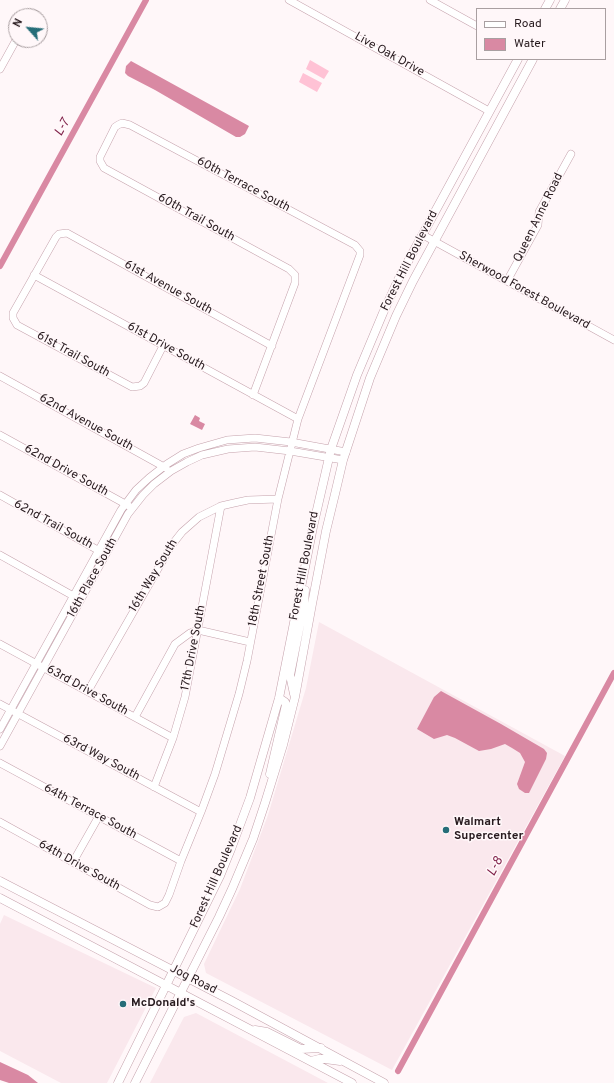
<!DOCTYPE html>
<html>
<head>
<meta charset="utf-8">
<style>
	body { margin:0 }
	#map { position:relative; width:614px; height:1083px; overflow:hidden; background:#fff7f9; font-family:Overpass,sans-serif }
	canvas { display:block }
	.legend { position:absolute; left:476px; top:8px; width:130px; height:52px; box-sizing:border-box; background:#fff7f9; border:1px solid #a99fa1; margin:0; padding:5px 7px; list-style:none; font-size:12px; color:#271a1e }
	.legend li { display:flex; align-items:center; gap:8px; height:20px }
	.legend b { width:20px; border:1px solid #a99fa1 }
	.north { position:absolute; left:8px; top:8px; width:40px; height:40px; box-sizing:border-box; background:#fff7f9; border:1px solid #a99fa1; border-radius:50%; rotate:297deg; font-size:11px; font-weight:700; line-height:16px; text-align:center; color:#271a1e }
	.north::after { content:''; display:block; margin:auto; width:14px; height:18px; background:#256d78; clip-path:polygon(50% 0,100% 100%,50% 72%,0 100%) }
</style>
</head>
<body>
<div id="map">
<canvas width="614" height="1083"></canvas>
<ul class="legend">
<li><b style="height:5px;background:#fff"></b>Road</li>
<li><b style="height:11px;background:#d989a3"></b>Water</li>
</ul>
<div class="north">N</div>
</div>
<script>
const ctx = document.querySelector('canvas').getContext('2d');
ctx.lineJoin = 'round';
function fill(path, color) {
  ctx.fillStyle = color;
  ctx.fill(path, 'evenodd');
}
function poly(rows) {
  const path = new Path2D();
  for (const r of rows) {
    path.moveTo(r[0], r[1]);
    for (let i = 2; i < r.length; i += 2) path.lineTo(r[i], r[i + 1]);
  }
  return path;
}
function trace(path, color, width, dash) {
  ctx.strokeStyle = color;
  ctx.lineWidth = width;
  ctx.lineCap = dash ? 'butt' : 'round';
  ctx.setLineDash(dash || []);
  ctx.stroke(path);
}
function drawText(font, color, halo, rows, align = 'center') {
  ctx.font = font + ' Overpass,sans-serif';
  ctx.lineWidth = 3;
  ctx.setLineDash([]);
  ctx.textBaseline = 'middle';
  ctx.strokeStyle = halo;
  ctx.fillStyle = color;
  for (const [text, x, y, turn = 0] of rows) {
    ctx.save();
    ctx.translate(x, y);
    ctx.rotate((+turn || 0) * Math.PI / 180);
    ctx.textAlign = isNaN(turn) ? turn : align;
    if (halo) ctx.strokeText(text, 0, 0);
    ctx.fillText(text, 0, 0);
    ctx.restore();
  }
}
const built = poly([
	[319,622,565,756,392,1070,206,973,204,964,240,889,268,815,306,688],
	[4,915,156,988,107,1083,61,1083,0,1051,0,924],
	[196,1013,328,1083,150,1083,184,1017]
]);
const green = poly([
	[310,60,329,71,324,79,306,69],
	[303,73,322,83,317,92,299,82]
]);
const water = poly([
	[131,61,249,126,245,134,240,137,236,137,155,90,128,76,125,73,126,66],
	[195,415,200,418,199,421,205,424,202,430,190,424],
	[441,691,501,724,544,749,547,753,546,759,529,793,525,793,519,789,517,784,525,762,520,753,512,748,505,744,491,749,479,751,455,738,447,735,434,739,417,729,434,697],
	[0,1062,28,1075,38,1083,9,1083,0,1080]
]);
const canal = poly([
	[0,266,146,0],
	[398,1071,614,673]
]);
const minor = poly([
	[289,0,489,111],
	[430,0,477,26],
	[0,69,16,40],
	[423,235,614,340],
	[34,275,298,419],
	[507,281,538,225,539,212,571,154],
	[163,346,144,383,140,386,132,387,17,325,13,318,13,313,56,237,59,234,67,233,272,346],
	[0,376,166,468],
	[0,435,129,506],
	[0,495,103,553],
	[0,555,77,598],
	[0,644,173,738],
	[88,691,171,546,182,532,199,517,221,506,234,503,248,500,278,499],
	[0,704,201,812],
	[135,717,175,644,190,633,198,630,250,642],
	[0,729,121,510,136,490,149,478,167,464,183,454,199,448,227,440,255,438,291,442,346,452],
	[0,746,128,514,143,495,154,484,171,471,187,462,202,455,228,449,255,447,290,451,343,460],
	[0,763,181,861],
	[154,787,173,738,185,697,221,506],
	[0,822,150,905,158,907,165,903,169,895,181,861,201,812,215,774,239,694,247,661,278,499,298,419,360,255,360,251,355,245,130,125,122,123,118,125,115,127,100,157,100,161,104,168,289,269,295,275,295,283,253,395],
	[73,862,99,816]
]);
const major = poly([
	[545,9,550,0],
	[560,9,565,0],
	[294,694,290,675,304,605,305,590],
	[270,774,286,705,285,702,279,698],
	[0,881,232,1001,384,1083],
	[0,898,352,1083],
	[255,1030,267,1032,301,1049,321,1048],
	[311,1061,319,1059,325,1059,340,1061],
	[118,1083,220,876,231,849,250,798,279,698,313,527,331,449,357,375,383,313,399,278,518,59],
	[135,1083,219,917,232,889,253,839,265,803,283,745,295,697,312,604,326,531,335,494,343,460,370,378,396,316,413,281,533,59]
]);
const markers = [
	[446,830,4,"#256d78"],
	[123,1004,4,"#256d78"]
];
const streetNames = [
	["Live Oak Drive",389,55,29],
	["60th Terrace South",243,185,28],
	["60th Trail South",196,218,29],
	["Queen Anne Road",539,218,-64],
	["Forest Hill Boulevard",410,261,-63],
	["61st Avenue South",168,288,29],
	["Sherwood Forest Boulevard",524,291,29],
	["61st Drive South",166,347,29],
	["61st Trail South",73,355,29],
	["62nd Avenue South",86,423,29],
	["62nd Drive South",66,471,29],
	["62nd Trail South",53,525,29],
	["Forest Hill Boulevard",305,566,-79],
	["16th Way South",154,576,-59],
	["16th Place South",93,578,-61],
	["18th Street South",262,581,-79],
	["17th Drive South",194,648,-79],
	["63rd Drive South",87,691,29],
	["63rd Way South",101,758,28],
	["64th Terrace South",90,812,28],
	["64th Drive South",79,866,29],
	["Forest Hill Boulevard",217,877,-66],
	["Jog Road",193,980,27]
];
const poiNames = [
	["Walmart",454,823],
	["Supercenter",454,837],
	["McDonald's",131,1004]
];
const waterNames = [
	["L-7",63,128,-61],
	["L-8",496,867,-62]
];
fill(built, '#fae8ed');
fill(green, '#ffc2d5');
fill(water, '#d989a3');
trace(canal, '#d989a3', 6);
trace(minor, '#c5a2ac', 8);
trace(major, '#c5a2ac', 9);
trace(minor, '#fff', 7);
trace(major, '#fff', 8);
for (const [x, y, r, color] of markers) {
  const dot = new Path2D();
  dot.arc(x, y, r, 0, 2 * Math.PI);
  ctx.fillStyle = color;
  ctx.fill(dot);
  trace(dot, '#fff7f9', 1.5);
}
drawText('12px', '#271a1e', '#fff7f9', streetNames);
drawText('bold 12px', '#271a1e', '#fff7f9', poiNames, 'left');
drawText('italic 13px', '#80224a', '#fff7f9', waterNames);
</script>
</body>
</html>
